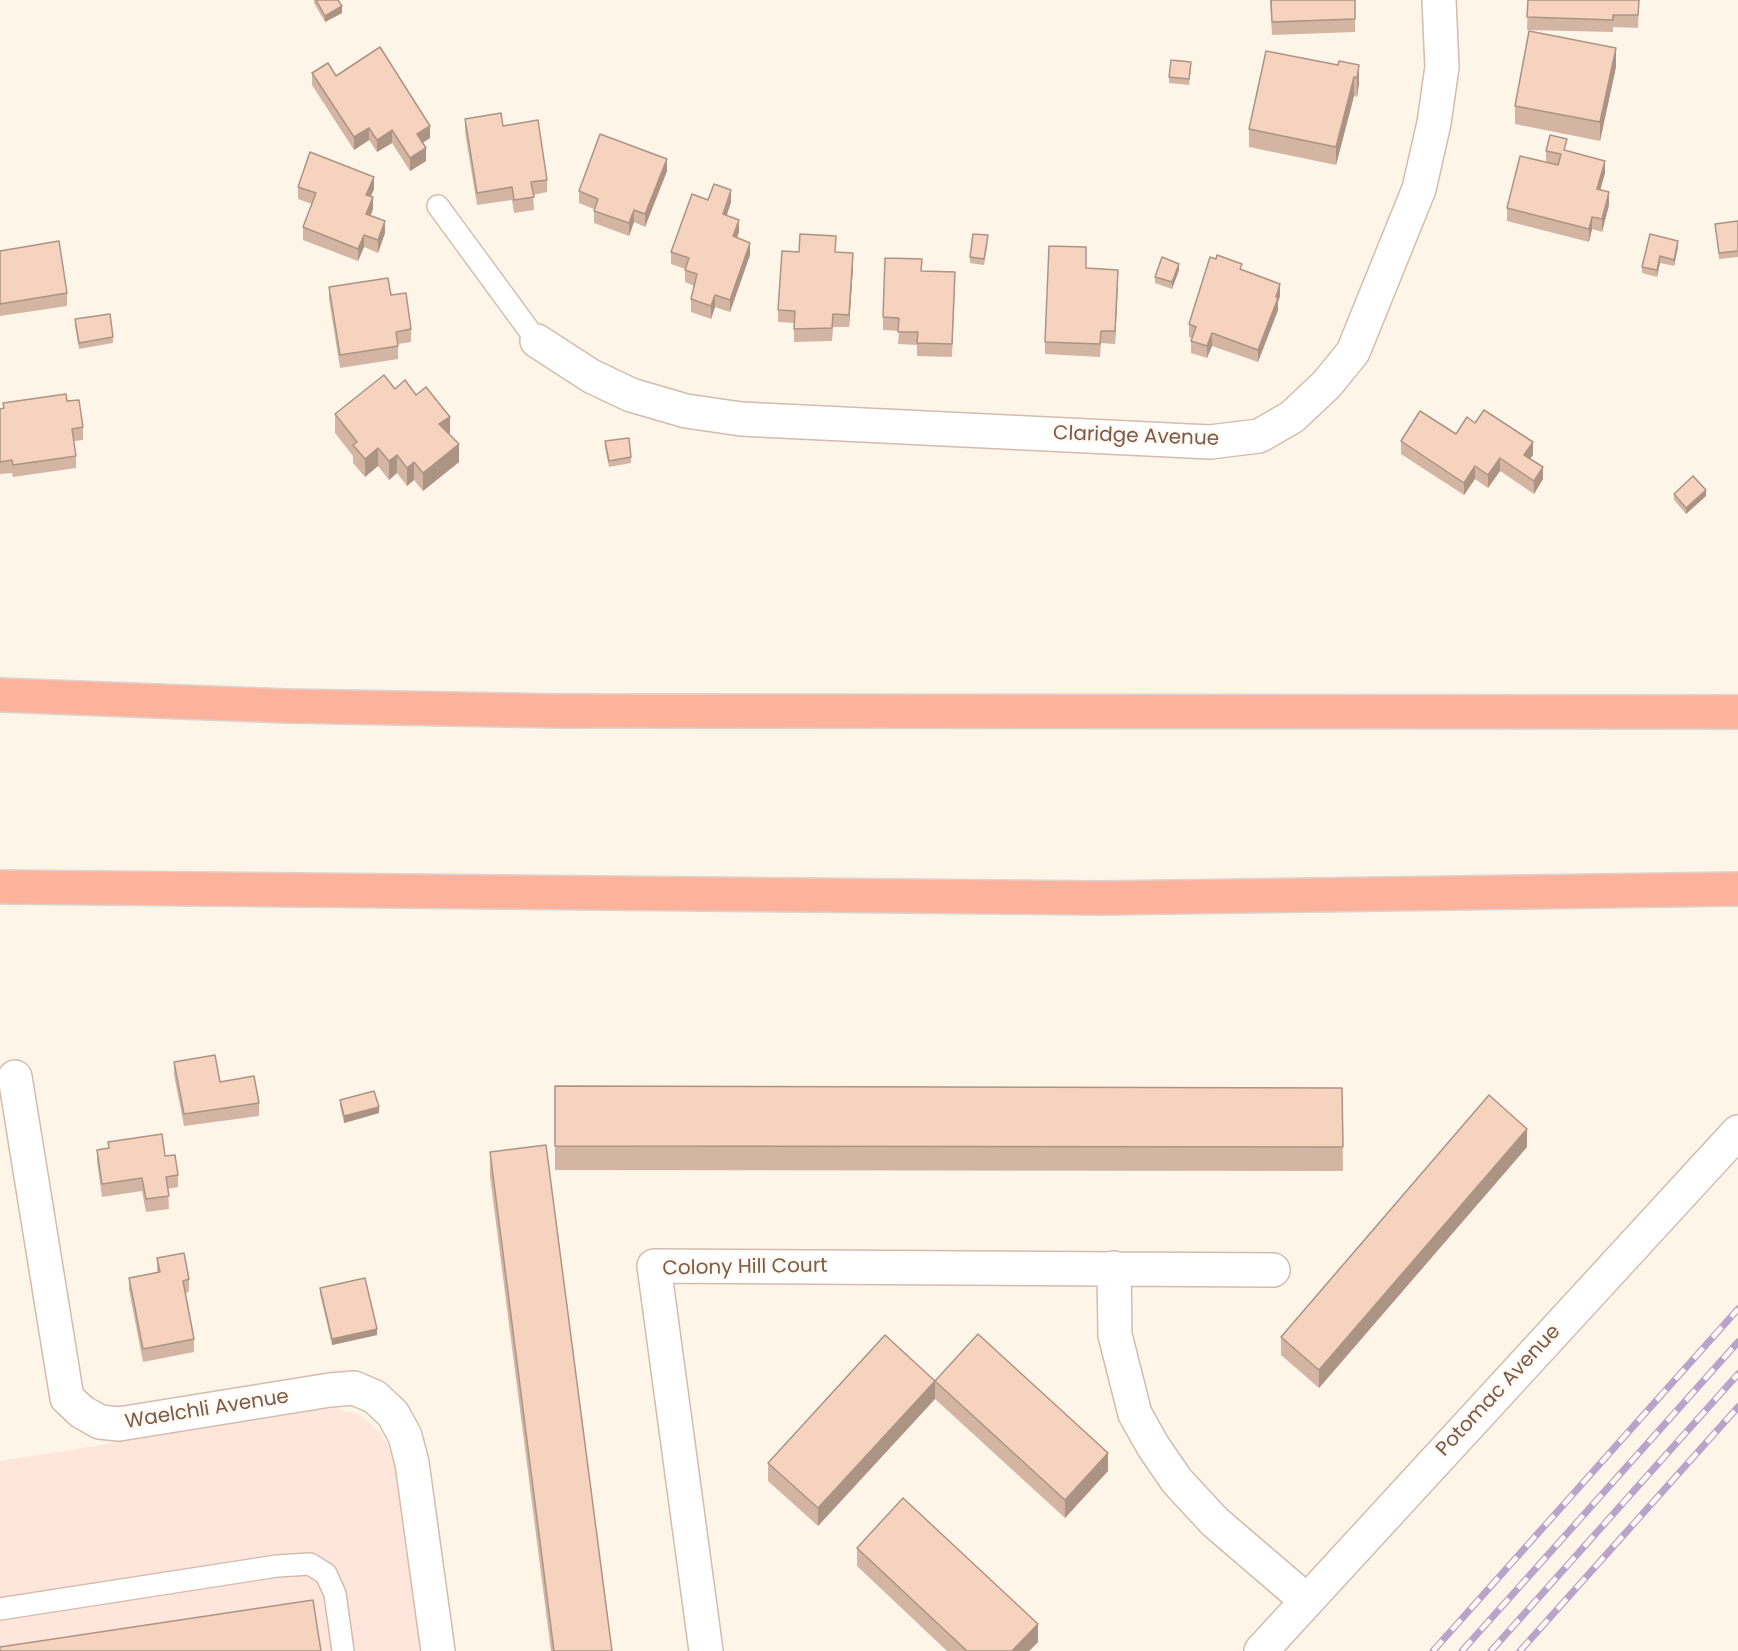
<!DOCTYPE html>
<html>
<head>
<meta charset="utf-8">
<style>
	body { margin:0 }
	canvas { display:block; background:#fef5e9 }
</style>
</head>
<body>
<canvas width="1738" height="1651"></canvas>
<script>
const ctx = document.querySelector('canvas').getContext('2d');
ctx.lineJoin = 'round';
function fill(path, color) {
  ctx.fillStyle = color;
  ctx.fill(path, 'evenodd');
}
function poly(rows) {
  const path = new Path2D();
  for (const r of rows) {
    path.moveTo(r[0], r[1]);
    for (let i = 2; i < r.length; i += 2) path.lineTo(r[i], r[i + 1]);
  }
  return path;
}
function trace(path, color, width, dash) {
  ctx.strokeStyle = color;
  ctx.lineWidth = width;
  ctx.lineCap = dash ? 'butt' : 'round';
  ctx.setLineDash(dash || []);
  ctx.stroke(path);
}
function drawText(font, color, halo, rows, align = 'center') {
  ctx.font = font + ' Poppins,sans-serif';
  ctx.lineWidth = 4.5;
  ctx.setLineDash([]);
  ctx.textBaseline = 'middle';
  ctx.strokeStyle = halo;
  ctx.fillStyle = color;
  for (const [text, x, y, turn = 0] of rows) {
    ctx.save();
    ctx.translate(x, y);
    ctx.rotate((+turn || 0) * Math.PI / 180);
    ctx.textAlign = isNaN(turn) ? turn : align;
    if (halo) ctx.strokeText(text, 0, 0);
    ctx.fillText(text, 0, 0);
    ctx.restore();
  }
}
const commercial = poly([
	[333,1408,359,1414,381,1433,393,1456,421,1651,0,1651,0,1461]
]);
const lane = poly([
	[438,206,537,341],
	[0,1609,277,1566,310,1564,326,1574,335,1594,343,1651]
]);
const street = poly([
	[537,341,591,376,631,395,686,411,741,419,1210,442,1259,436,1292,417,1327,384,1353,352,1419,189,1434,123,1442,67,1439,0],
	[15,1077,67,1398,82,1412,100,1422,119,1424,330,1390,354,1388,375,1397,393,1414,405,1436,412,1463,438,1651],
	[1114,1268,1115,1335,1135,1414,1153,1446,1177,1481,1215,1522,1306,1600],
	[706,1651,654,1266,1273,1270],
	[1261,1651,1738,1132]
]);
const highway = poly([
	[0,695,287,706,560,711,1738,712],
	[0,887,1102,898,1738,889]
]);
const rail = poly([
	[1433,1651,1738,1309],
	[1462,1651,1738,1342],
	[1491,1651,1738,1374],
	[1520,1651,1738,1407]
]);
const wall = poly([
	[314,0,338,0,342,13,325,22,314,3],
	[1270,0,1355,0,1355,32,1272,35],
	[1528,0,1639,0,1638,28,1613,27,1613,32,1527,30],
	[1338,65,1359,65,1359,83,1357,97,1354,96,1336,165,1249,147,1249,129],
	[1616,67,1600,141,1515,124,1515,106],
	[1191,69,1189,85,1169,83,1169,77],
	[312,73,430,138,423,143,426,161,410,171,392,143,377,152,369,140,354,150,312,85],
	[465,119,503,126,547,180,547,192,533,195,534,210,514,213,512,200,477,205,465,132],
	[1546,151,1567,151,1605,173,1600,190,1609,205,1602,232,1592,229,1589,242,1507,221,1507,208,1546,162],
	[667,171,645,227,634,222,629,236,594,223,594,209,579,203,579,191],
	[298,187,374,189,371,196,373,209,371,215,385,233,378,253,364,247,358,261,303,240,303,227,312,204,298,199],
	[708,200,731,202,727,215,739,232,737,237,750,255,730,312,715,307,711,319,691,312,691,299,694,286,685,282,685,269,671,264,671,252],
	[1738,221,1738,257,1719,259,1715,224],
	[1650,234,1678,247,1674,266,1660,263,1657,277,1642,273,1642,267],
	[988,242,984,265,970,263,970,257],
	[0,251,67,293,67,306,0,316],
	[799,252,836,252,853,266,849,327,833,327,832,341,794,342,794,323,778,322,778,310],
	[1086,268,1118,282,1115,344,1101,343,1100,357,1045,354,1045,342],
	[1179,270,1172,289,1155,283,1155,277],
	[1242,270,1280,296,1278,302,1278,310,1258,362,1212,346,1207,358,1191,353,1191,341,1192,338,1189,337,1189,324],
	[922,271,955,284,952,357,917,356,917,345,898,344,899,331,883,330,883,317],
	[329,287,391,295,411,329,411,342,398,344,398,359,340,368,329,299],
	[75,319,113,337,113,343,79,349,75,326],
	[395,389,416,395,450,435,459,462,423,491,414,480,407,486,397,473,389,480,378,466,365,477,353,463,353,456,335,433,335,414],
	[67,401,83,427,83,440,74,441,76,456,76,468,13,477,12,473,0,474,0,409,3,409,3,403],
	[1475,423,1533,455,1530,458,1543,479,1534,494,1500,471,1488,488,1475,479,1464,495,1401,454,1401,441,1456,434],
	[605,441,631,457,631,463,609,467,605,448],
	[1674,494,1706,496,1686,514,1674,500],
	[174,1062,220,1082,259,1103,259,1116,184,1126,174,1075],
	[555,1086,1342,1088,1343,1171,555,1170],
	[340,1100,379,1113,344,1123,340,1106],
	[108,1142,165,1156,178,1175,178,1187,168,1189,169,1209,146,1212,142,1191,102,1197,97,1162,97,1150,108,1148],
	[1527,1147,1319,1388,1281,1355,1281,1337],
	[490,1152,612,1651,551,1651,490,1176],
	[157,1258,189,1279,189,1292,185,1293,194,1339,194,1352,143,1362,129,1290,129,1278,157,1272],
	[320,1288,377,1335,332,1345,320,1294],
	[935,1381,1108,1471,1065,1518,935,1399,818,1526,768,1481,768,1463],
	[857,1548,1038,1642,1029,1651,947,1651,857,1566]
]);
const shadedWall = poly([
	[342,6,342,13,325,22,325,16],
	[1616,48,1616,67,1600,141,1600,122],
	[1359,65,1359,83,1357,97,1357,78],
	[1354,77,1354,96,1336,165,1336,147],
	[430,126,430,138,417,146,417,134],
	[369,128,369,140,354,150,354,137],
	[392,130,392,143,377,152,377,140],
	[426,148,426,161,410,171,410,158],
	[667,159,667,171,645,227,645,214],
	[1605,161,1605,173,1597,202,1597,189],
	[374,177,374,189,366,207,366,195],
	[731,190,731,202,723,226,723,214],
	[1609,192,1609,205,1602,232,1602,219],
	[373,197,373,209,366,226,366,214],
	[634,210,634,222,629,236,629,223],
	[1592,217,1592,229,1589,242,1589,229],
	[739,220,739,232,733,248,733,236],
	[385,221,385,233,378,253,378,240],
	[364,235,364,247,358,261,358,249],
	[1678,241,1678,247,1674,266,1674,260],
	[750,243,750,255,730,312,730,300],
	[853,253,853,266,849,327,849,315],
	[1660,256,1660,263,1657,277,1657,270],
	[1179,264,1179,270,1172,289,1172,282],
	[1118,270,1118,282,1115,344,1115,331],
	[1280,284,1280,296,1278,302,1278,310,1258,362,1258,350],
	[715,295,715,307,711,319,711,306],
	[1212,333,1212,346,1207,358,1207,346],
	[450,417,450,435,439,424],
	[1533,442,1533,455,1524,467,1524,455],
	[459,444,459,462,423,491,423,473],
	[378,448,378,466,365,477,365,459],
	[397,455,397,473,389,480,389,461],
	[1500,458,1500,471,1488,488,1488,475],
	[414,462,414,480,407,486,407,468],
	[1475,466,1475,479,1464,495,1464,483],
	[1543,467,1543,479,1534,494,1534,481],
	[1706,490,1706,496,1686,514,1686,508],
	[379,1107,379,1113,344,1123,344,1116],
	[1527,1129,1527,1147,1319,1388,1319,1370],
	[377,1329,377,1335,332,1345,332,1339],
	[935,1381,935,1399,818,1526,818,1508],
	[1108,1453,1108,1471,1065,1518,1065,1500],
	[1038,1624,1038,1642,1029,1651,1012,1651]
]);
const building = poly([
	[316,0,338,0,342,6,325,16,316,0],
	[1271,0,1355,0,1355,19,1272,22,1271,0],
	[1528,0,1639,0,1638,15,1613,15,1613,20,1527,17,1528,0],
	[1529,31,1616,48,1600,122,1515,106,1529,31],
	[380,47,430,126,417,134,426,148,410,158,392,130,377,140,369,128,354,137,312,73,328,63,336,76,380,47],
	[1266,51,1338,65,1339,61,1359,65,1357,78,1354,77,1336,147,1249,129,1266,51],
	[1171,60,1191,62,1189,79,1169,77,1171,60],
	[501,113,503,126,538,120,547,180,531,182,534,197,514,200,512,187,477,193,465,119,501,113],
	[600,134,667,159,645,214,634,210,629,223,594,211,598,199,579,191,600,134],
	[1550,135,1567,139,1564,150,1605,161,1597,189,1609,192,1602,219,1592,217,1589,229,1507,208,1520,156,1558,165,1561,154,1546,151,1550,135],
	[310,152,374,177,366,195,373,197,366,214,385,221,378,240,364,235,358,249,303,227,316,193,298,187,310,152],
	[714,184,731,190,723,214,739,220,733,236,750,243,730,300,715,295,711,306,691,299,697,274,685,270,689,258,671,252,692,194,708,200,714,184],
	[1738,221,1738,251,1719,253,1715,224,1738,221],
	[800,234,836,236,835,252,853,253,849,315,833,314,832,328,794,329,795,311,778,310,782,251,799,252,800,234],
	[973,234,988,235,984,259,970,257,973,234],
	[1650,234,1678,241,1674,260,1660,256,1657,270,1642,267,1650,234],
	[59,241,67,293,0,304,0,251,59,241],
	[1049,246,1086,247,1086,268,1118,270,1115,331,1101,331,1100,344,1045,342,1049,246],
	[1217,255,1242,264,1240,269,1280,284,1276,297,1278,298,1258,350,1212,333,1207,346,1191,341,1196,327,1189,324,1210,257,1216,259,1217,255],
	[1162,257,1179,264,1172,282,1155,277,1162,257],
	[885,258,922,259,921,271,955,272,952,344,917,343,918,332,898,332,899,318,883,317,885,258],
	[388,278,391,295,406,293,411,329,396,332,398,346,340,355,329,287,388,278],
	[110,314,113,337,79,343,75,319,110,314],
	[384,375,395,389,405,380,416,395,426,387,450,417,439,424,459,444,423,473,414,462,407,468,397,455,389,461,378,448,365,459,353,445,357,442,335,414,384,375],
	[66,394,67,401,79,400,83,427,72,429,76,456,13,465,12,460,0,462,0,409,4,408,3,403,66,394],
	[1484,410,1533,442,1524,455,1543,467,1534,481,1500,458,1488,475,1475,466,1464,483,1401,441,1420,411,1456,434,1467,417,1475,423,1484,410],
	[629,438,631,457,609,461,605,441,629,438],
	[1693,476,1706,490,1686,508,1674,494,1693,476],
	[215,1055,220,1082,254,1076,259,1103,184,1114,174,1062,215,1055],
	[555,1086,1342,1088,1343,1147,555,1146,555,1086],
	[374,1091,379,1107,344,1116,340,1100,374,1091],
	[1489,1095,1527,1129,1319,1370,1281,1337,1489,1095],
	[162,1134,165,1156,175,1155,178,1175,166,1177,169,1196,146,1199,142,1178,102,1184,97,1150,109,1148,108,1142,162,1134],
	[546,1145,612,1651,554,1651,490,1152,546,1145],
	[184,1253,189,1279,183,1281,194,1339,143,1349,129,1278,160,1272,157,1258,184,1253],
	[365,1278,377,1329,332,1339,320,1288,365,1278],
	[978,1334,1108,1453,1065,1500,935,1381,818,1508,768,1463,885,1335,935,1381,978,1334],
	[903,1498,1038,1624,1012,1651,967,1651,857,1548,903,1498],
	[313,1600,321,1651,0,1651,0,1647,313,1600]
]);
const streetNames = [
	["Claridge Avenue",1136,437,2],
	["Colony Hill Court",745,1268,-1],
	["Potomac Avenue",1499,1391,-47],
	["Waelchli Avenue",207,1410,-9]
];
fill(commercial, '#ffe6dc');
trace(lane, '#d3bcac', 24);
trace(street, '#d3bcac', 36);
trace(highway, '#ddd4d0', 36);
trace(lane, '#fff', 21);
trace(street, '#fff', 33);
trace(highway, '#fdb29b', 33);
trace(rail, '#b8a4cb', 7);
trace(rail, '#fff9f1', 4.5, [14]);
fill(wall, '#d4b5a3');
fill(shadedWall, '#ac9485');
fill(building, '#f6d3be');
trace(building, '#ac9485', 1.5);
drawText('20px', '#7c5a49', '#fff9f1', streetNames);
</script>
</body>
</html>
